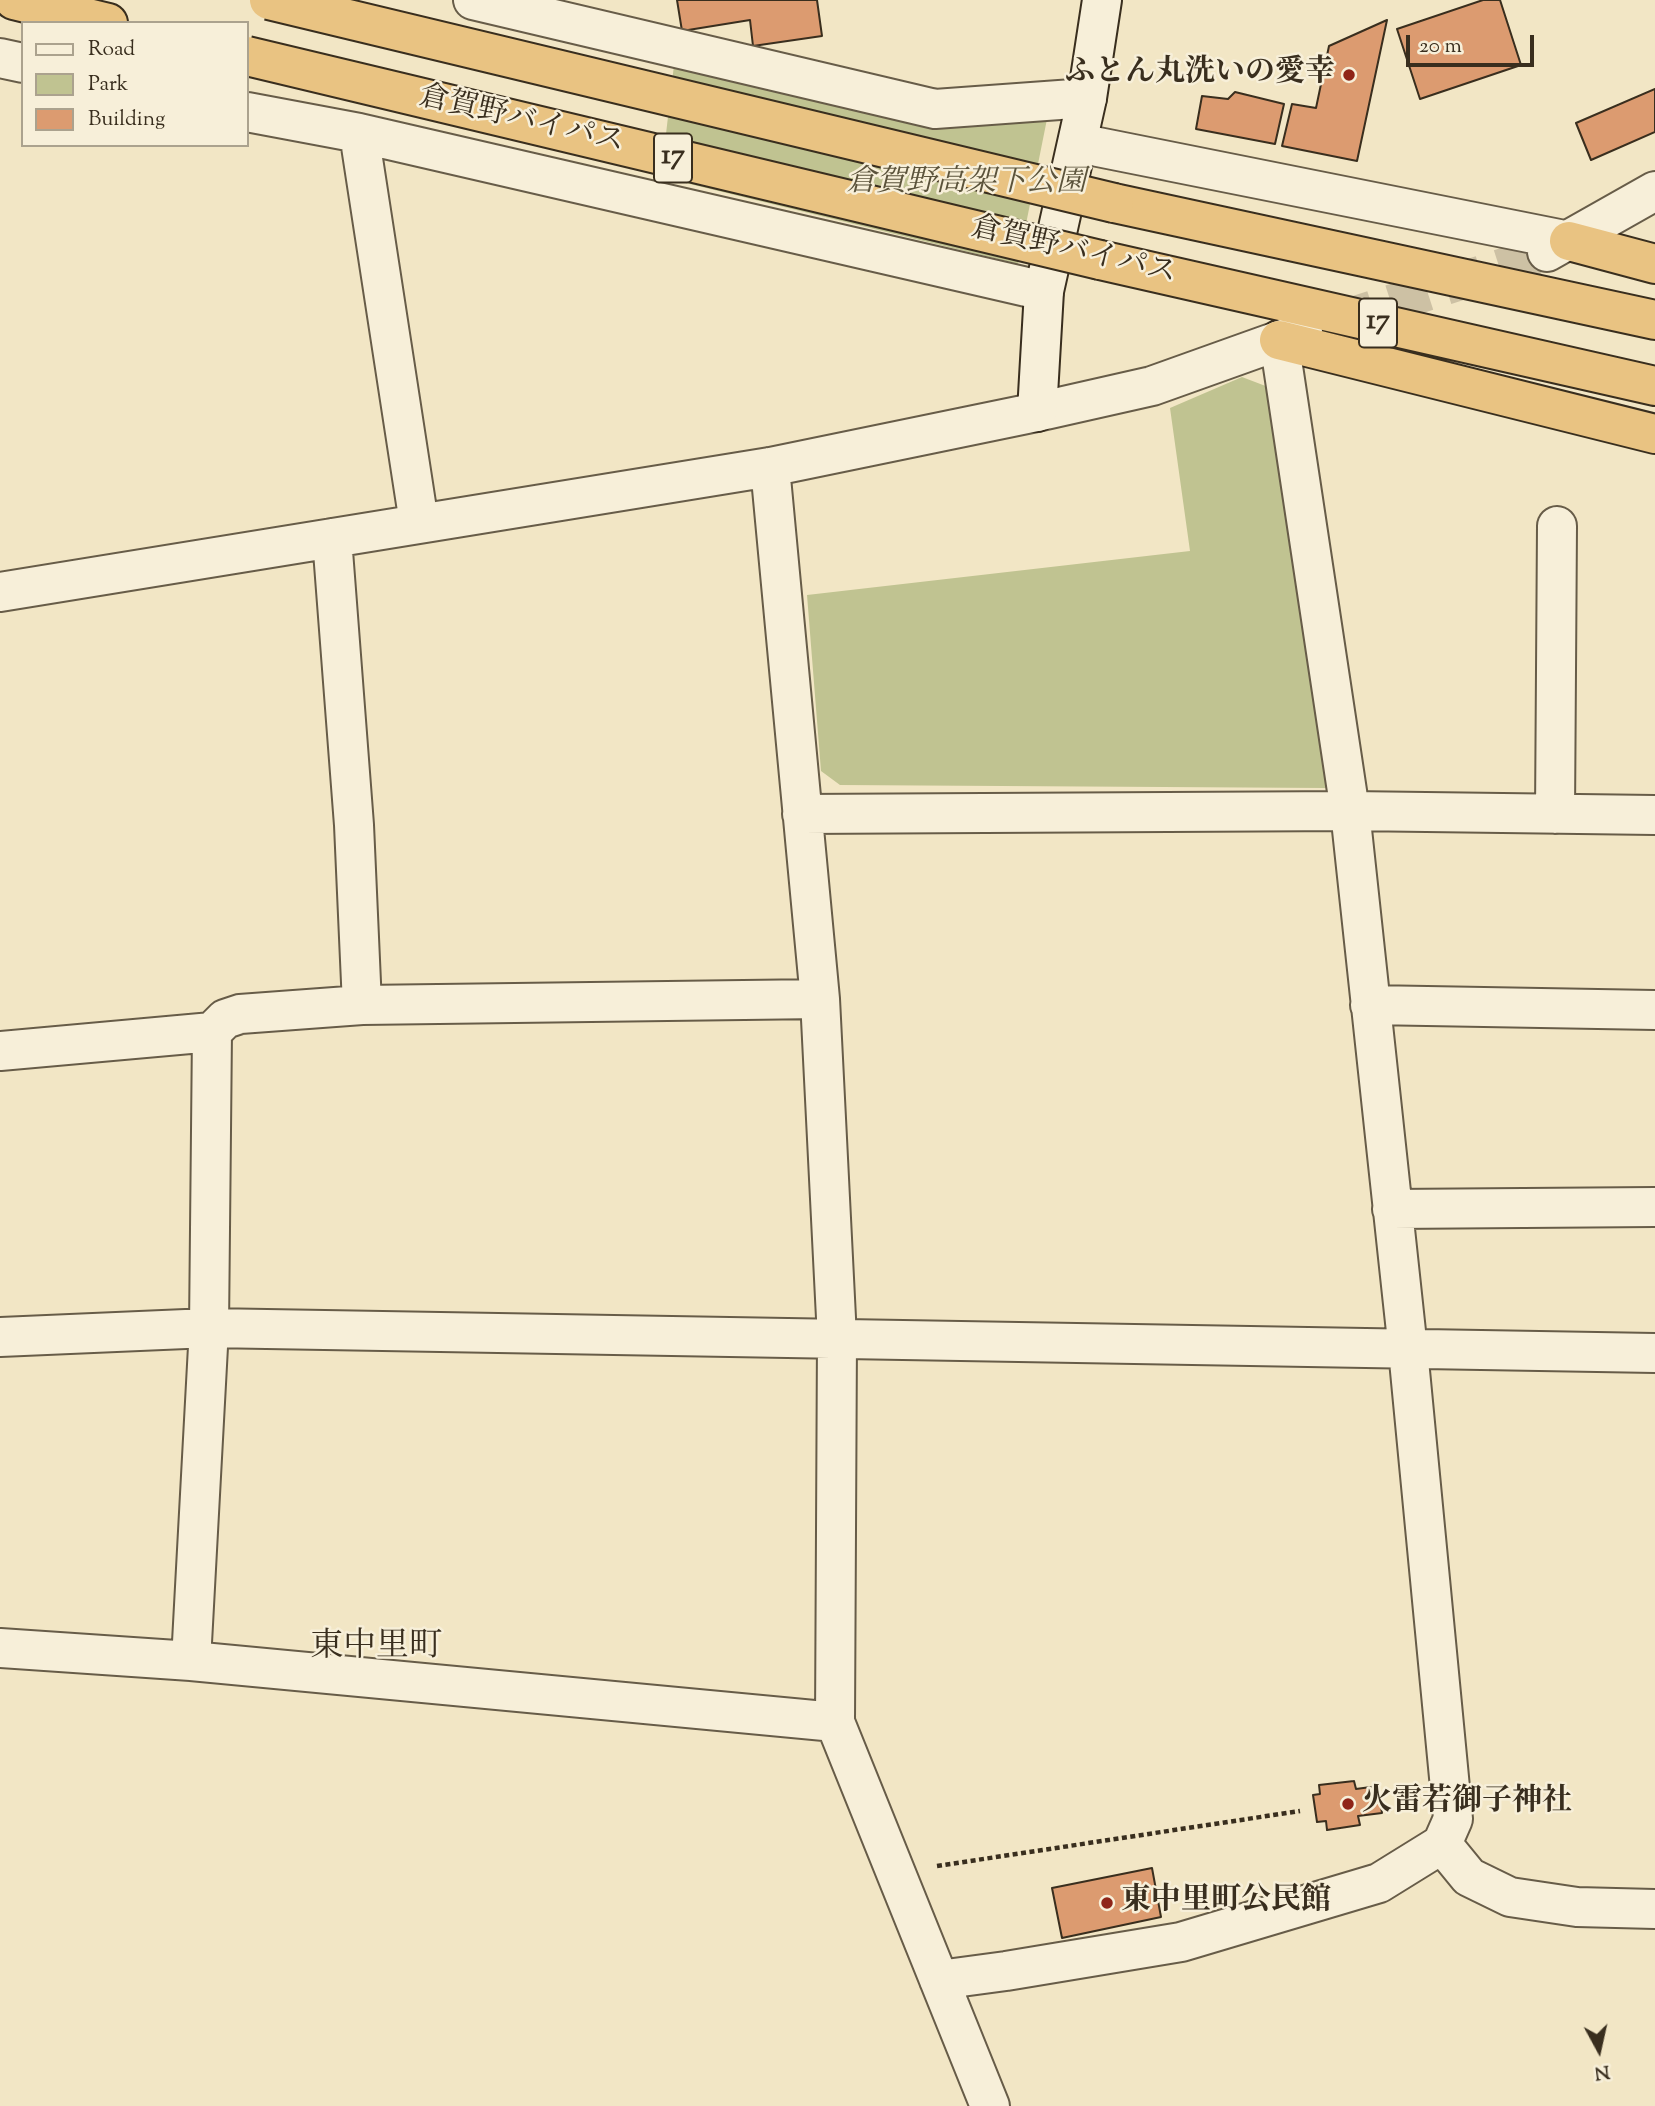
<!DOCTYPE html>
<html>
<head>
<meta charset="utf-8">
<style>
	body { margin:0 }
	#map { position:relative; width:1655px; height:2106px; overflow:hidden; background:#f2e6c5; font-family:"Sorts Mill Goudy",serif }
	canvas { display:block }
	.legend { position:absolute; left:21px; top:21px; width:228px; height:126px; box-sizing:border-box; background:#f7efd9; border:2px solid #aba28e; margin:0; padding:9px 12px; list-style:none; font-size:21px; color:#392e1e }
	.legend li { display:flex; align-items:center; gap:14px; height:35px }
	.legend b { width:35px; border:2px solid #aba28e }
	.north { position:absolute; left:1564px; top:2015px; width:70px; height:70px; -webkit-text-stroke:5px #f7efd9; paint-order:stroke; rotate:172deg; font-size:19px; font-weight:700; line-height:28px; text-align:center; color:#392e1e }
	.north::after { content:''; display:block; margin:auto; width:24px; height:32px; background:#392e1e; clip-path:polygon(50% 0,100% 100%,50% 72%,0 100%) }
	.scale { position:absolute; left:1406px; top:35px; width:128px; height:32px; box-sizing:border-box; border:4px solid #392e1e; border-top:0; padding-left:9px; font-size:21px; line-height:24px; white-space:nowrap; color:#392e1e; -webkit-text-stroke:5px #f7efd9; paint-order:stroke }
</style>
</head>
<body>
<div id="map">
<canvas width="1655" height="2106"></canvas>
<ul class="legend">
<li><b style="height:9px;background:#f7efd9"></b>Road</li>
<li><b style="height:19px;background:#c0c391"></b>Park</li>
<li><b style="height:19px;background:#dc9b70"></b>Building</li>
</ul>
<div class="north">N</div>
<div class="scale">20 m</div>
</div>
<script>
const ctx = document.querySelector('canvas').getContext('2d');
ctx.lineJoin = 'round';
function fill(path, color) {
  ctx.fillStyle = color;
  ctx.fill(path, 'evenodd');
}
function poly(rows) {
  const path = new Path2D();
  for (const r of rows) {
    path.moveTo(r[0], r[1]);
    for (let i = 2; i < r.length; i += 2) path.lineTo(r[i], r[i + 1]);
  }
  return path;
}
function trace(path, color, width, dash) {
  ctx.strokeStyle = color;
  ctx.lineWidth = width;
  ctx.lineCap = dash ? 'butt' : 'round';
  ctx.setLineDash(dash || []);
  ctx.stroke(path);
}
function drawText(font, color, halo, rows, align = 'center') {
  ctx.font = font + ' "Sorts Mill Goudy","Noto Serif JP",serif';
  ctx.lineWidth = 5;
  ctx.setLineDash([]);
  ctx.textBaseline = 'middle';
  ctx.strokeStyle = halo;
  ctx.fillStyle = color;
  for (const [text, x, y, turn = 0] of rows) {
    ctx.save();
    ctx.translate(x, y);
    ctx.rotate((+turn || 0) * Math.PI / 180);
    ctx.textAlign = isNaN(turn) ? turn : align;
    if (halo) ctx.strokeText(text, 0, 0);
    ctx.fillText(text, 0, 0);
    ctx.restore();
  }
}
const green = poly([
	[674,65,1047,119,1018,264,661,177],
	[1242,377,1276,390,1326,788,840,785,821,771,807,595,1190,551,1170,408]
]);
const building = poly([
	[677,0,817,0,822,36,753,46,750,20,682,31,677,0],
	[1483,0,1500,0,1521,65,1420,99,1397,29,1483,0],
	[1387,20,1357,161,1282,146,1292,104,1316,108,1329,46,1387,20],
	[1655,89,1655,132,1591,160,1576,123,1655,89],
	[1235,92,1284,104,1275,144,1196,129,1202,96,1228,99,1235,92],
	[1354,1781,1356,1789,1378,1786,1382,1813,1358,1816,1360,1825,1327,1830,1326,1821,1317,1822,1313,1795,1320,1794,1319,1785,1354,1781],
	[1152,1868,1161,1917,1062,1938,1052,1888,1152,1868]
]);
const streetTunnel = poly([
	[1337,321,1541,255]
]);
const path = poly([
	[937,1866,1300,1811]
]);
const street = poly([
	[473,0,935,109,1087,98],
	[0,58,23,63],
	[247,112,359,133,1044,291],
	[359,133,419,523],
	[1078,143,1569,241],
	[1547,252,1655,191],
	[770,467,820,999,837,1338,835,1722,990,2106],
	[332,538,354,825,362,1005],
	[0,592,770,467,1037,412,1152,386,1303,332],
	[802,814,1350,811,1655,815],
	[1555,814,1557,526],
	[1370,1005,1655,1010],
	[0,1051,212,1032],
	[1392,1209,1655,1207],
	[0,1337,209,1328,1655,1353],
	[0,1648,191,1661,835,1722],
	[191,1661,209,1328,212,1032,225,1019,240,1014,362,1005,820,999],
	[1442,1844,1469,1877,1510,1897,1577,1907,1655,1909],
	[939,1980,1006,1971,1181,1942,1379,1883,1442,1844,1453,1819,1408,1350,1350,811,1279,340]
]);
const secondary = poly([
	[1037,412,1044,291,1087,98,1102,0]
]);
const highway = poly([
	[14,0,108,23],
	[1114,203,1655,320],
	[1569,241,1655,264],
	[1100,260,1655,386],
	[1279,340,1655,434]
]);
const highwayBridge = poly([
	[269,0,1114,203],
	[247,56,1100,260]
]);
const markers = [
	[1349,75,7,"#8f2418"],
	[1348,1804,7,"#8f2418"],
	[1107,1903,7,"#8f2418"]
];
const shields = [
	[673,158,38],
	[1378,323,38]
];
const shieldNames = [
	["17",673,158],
	["17",1378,323]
];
const poiNames = [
	["ふとん丸洗いの愛幸",1335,75,"right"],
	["火雷若御子神社",1362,1804],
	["東中里町公民館",1121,1903]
];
const streetNames = [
	["倉賀野バイパス",521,122,13],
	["倉賀野バイパス",1073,253,13]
];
const parkNames = [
	["倉賀野高架下公園",966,185]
];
const quarterNames = [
	["東中里町",376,1649]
];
fill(green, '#c0c391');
fill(building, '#dc9b70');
trace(building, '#392e1e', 2);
trace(streetTunnel, '#cdc1a4', 38, [38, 19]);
trace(street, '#675c48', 42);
trace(secondary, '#392e1e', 42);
trace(highway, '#392e1e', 42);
trace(path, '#392e1e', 4.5, [5, 3.5]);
trace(street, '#f7efd9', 38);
trace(secondary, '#f7efd9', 38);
trace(highway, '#e9c382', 38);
trace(highwayBridge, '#392e1e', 42, []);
trace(highwayBridge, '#e9c382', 38);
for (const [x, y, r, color] of markers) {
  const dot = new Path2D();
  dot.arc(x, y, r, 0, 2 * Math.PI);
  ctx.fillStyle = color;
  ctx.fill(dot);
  trace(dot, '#f7efd9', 2.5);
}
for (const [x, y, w] of shields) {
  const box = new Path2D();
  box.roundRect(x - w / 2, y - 24.5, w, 49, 5);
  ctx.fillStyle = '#f7efd9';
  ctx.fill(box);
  trace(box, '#392e1e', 2);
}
drawText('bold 28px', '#392e1e', null, shieldNames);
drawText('bold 30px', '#392e1e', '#f7efd9', poiNames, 'left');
drawText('30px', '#392e1e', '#f7efd9', streetNames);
drawText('italic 30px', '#5b533b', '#f7efd9', parkNames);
drawText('33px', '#392e1e', '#f7efd9', quarterNames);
</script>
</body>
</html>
